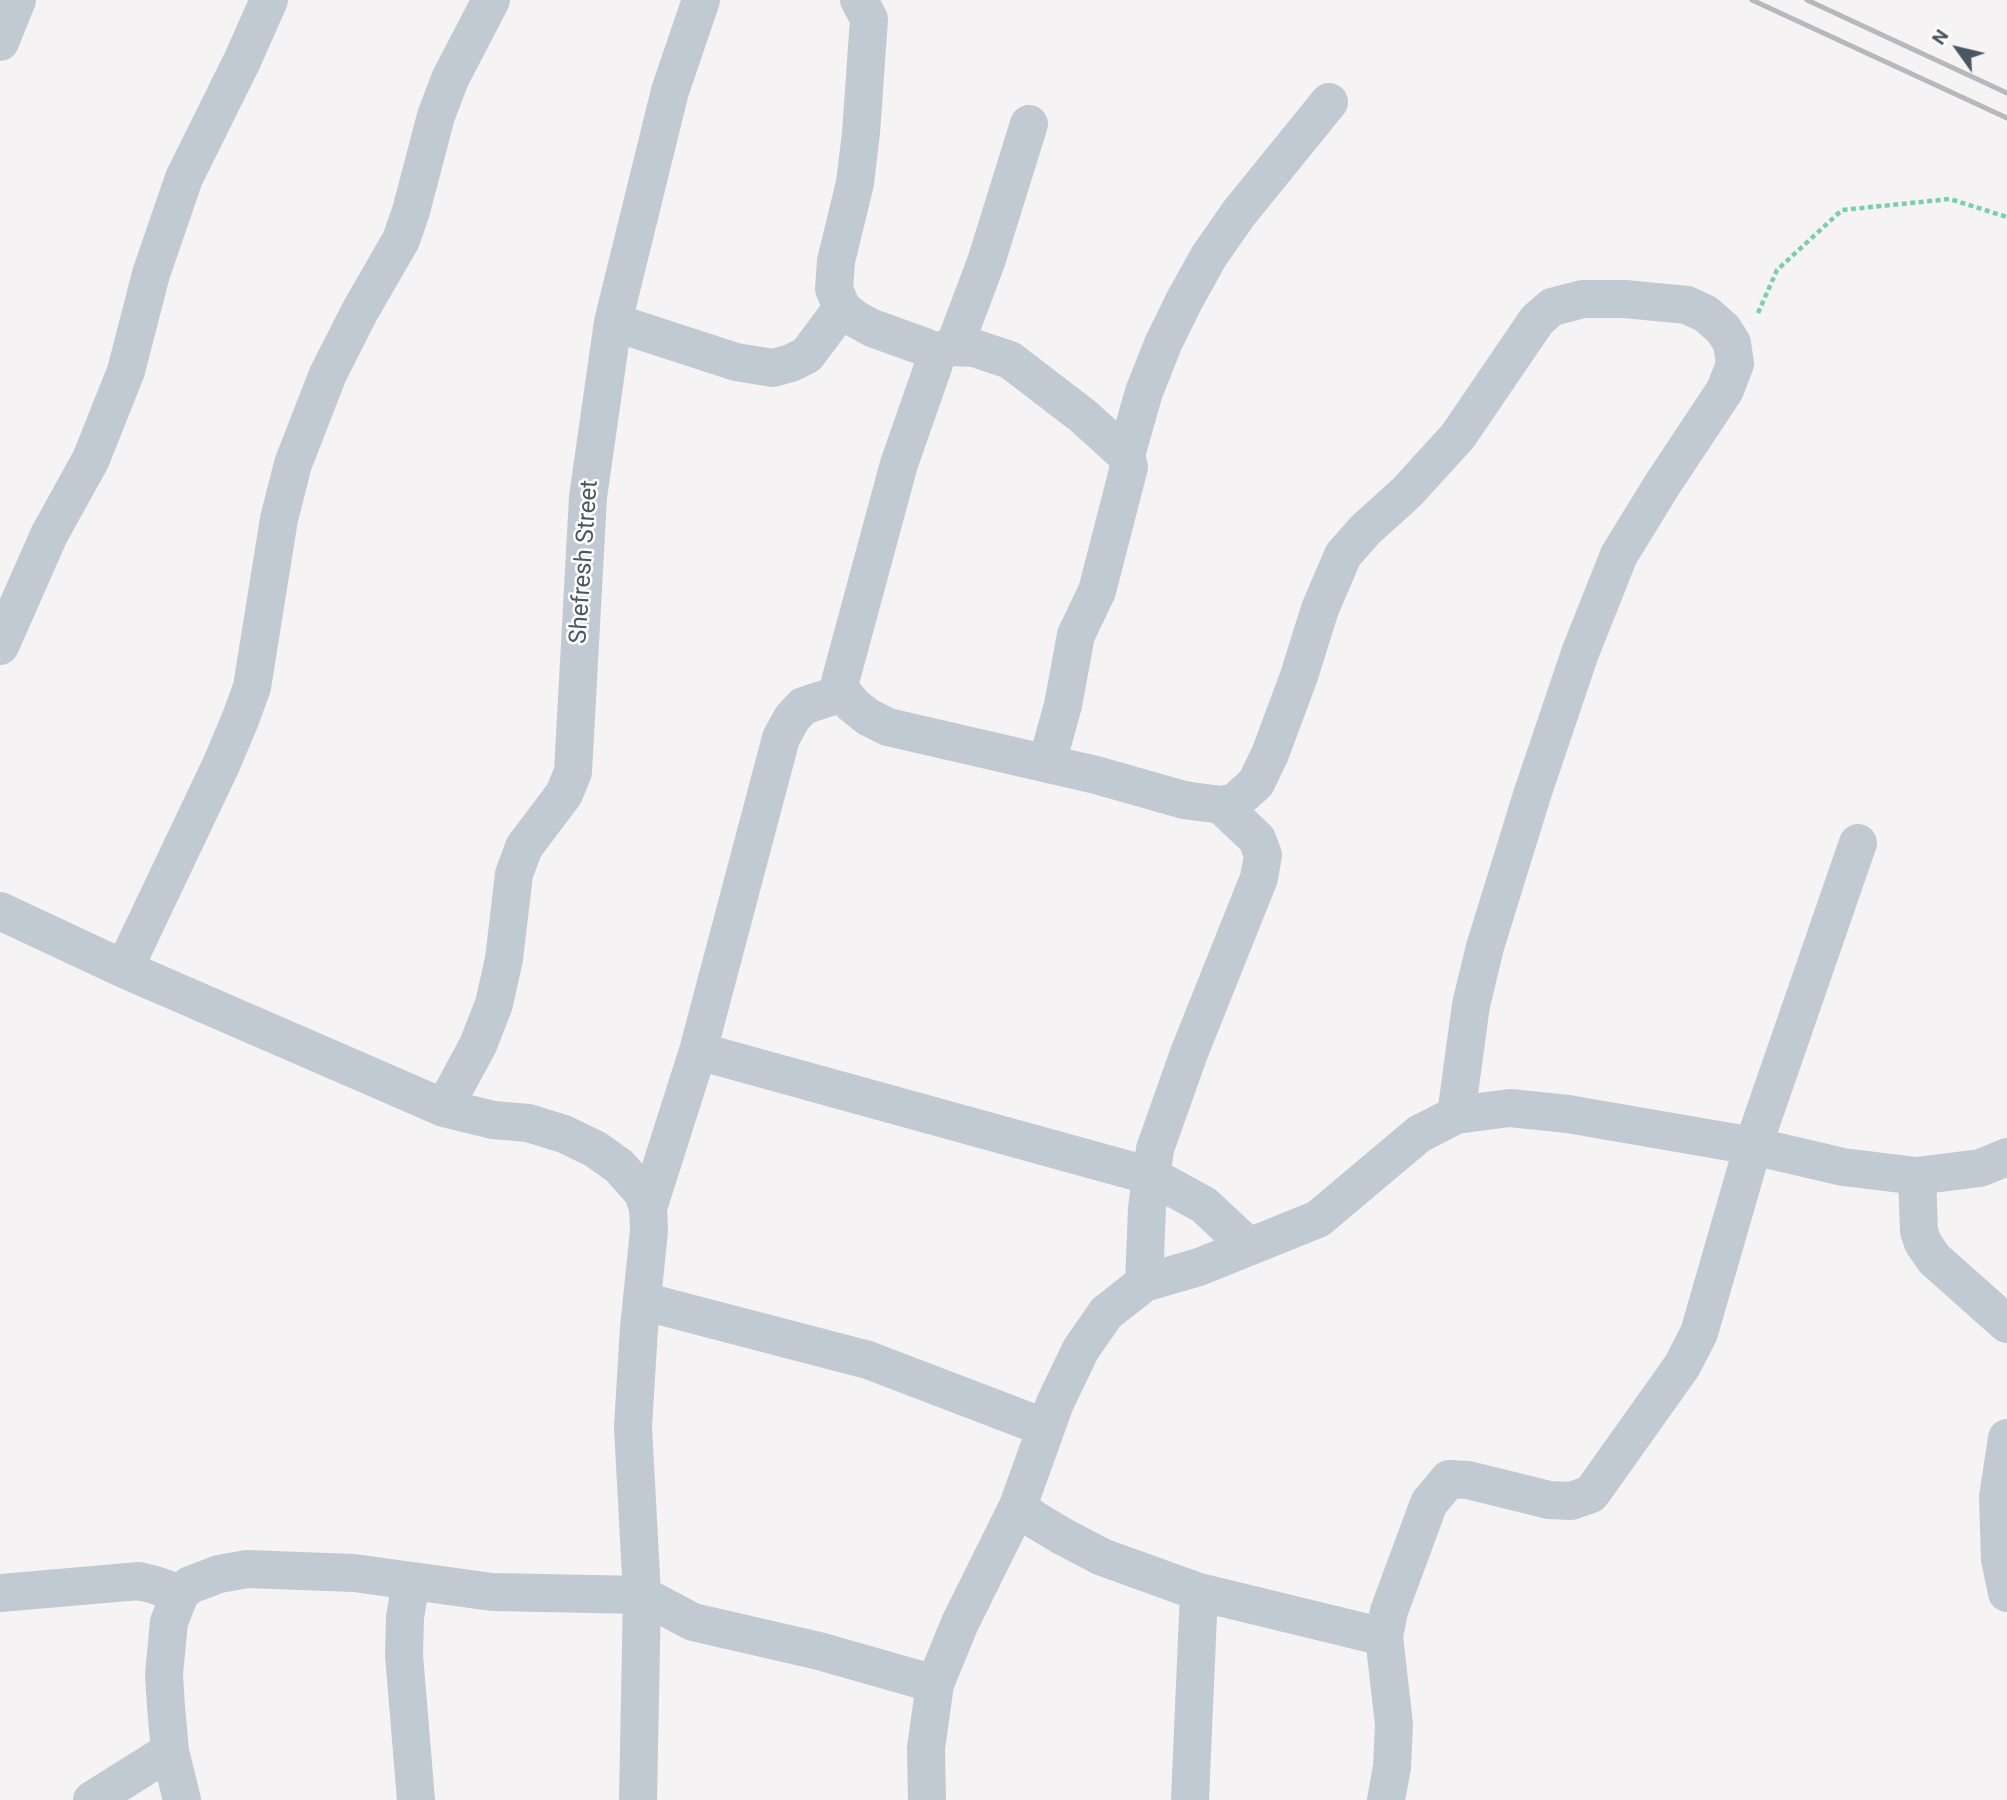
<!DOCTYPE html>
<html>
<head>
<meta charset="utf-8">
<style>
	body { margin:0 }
	#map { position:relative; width:2007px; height:1800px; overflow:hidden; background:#f5f3f3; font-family:Roboto,sans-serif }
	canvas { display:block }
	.north { position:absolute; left:1923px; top:14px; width:70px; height:70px; -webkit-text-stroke:5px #fff; paint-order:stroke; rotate:304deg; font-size:19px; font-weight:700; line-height:28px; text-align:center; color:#4a5661 }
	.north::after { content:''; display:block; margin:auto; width:24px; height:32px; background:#4a5661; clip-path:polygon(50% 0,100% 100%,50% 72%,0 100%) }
</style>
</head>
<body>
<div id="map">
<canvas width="2007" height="1800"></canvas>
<div class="north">N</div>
</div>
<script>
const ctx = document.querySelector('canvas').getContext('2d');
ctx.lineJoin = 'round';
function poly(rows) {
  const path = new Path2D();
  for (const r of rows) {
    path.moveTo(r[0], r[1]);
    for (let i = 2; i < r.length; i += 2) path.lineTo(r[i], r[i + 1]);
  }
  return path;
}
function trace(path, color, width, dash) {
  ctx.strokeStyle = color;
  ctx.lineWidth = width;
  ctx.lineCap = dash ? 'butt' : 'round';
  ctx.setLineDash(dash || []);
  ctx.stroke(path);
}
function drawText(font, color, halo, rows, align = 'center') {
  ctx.font = font + ' Roboto,sans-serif';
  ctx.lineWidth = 5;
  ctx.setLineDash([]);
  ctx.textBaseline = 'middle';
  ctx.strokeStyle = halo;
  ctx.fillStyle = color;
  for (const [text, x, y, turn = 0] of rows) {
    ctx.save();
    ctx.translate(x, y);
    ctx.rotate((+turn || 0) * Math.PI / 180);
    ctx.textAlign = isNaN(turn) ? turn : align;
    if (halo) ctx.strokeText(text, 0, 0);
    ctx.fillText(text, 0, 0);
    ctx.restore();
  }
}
const path = poly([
	[1758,313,1777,270,1842,210,1950,199,2007,217]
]);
const minor = poly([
	[859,0,869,19,861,133,855,183,836,261,834,289,842,308,854,318,872,328,925,347,931,352,934,364,899,464,840,682,843,693,853,705,868,717,888,727,1096,775,1184,800,1221,805,1235,802,1256,783,1270,754,1299,676,1320,609,1343,555,1365,530,1407,492,1458,436,1537,320,1552,307,1583,299,1625,299,1687,305,1706,314,1723,329,1732,343,1735,364,1725,390,1662,485,1619,555,1580,653,1532,795,1485,947,1471,1005,1456,1115],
	[0,42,17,0],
	[613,322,736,362,773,368,791,363,807,355,842,308],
	[954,347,986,262,1029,124],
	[931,352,954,347,974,348,1010,360,1083,416,1126,455,1129,467,1097,591,1076,635,1063,705,1047,763],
	[1126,455,1144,392,1163,344,1184,301,1209,256,1239,213,1329,102],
	[0,646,49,535,91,459,126,371,151,274,184,178,242,61,269,0],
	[0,911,124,969,444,1108,493,1120,528,1123,564,1134,595,1149,619,1166,643,1193,648,1208,649,1231,639,1328,633,1427,642,1595,638,1800],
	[124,969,221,765,240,720,252,687,279,519,293,464,328,374,360,311,401,240,411,211,436,116,450,79,491,0],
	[698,1051,1151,1176,1204,1205,1249,1247],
	[444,1108,478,1045,494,1004,504,959,514,874,524,847,564,794,573,772,588,497,613,322,670,91,701,0],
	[1917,1176,1919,1231,1923,1243,1934,1259,2007,1324],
	[648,1208,698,1051,781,738,792,718,803,706,843,693],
	[1144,1283,1147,1208,1155,1149,1189,1053,1259,878,1263,855,1257,839,1221,805],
	[642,1301,868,1360,1046,1428],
	[2007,1438,1998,1497,2000,1559,2007,1593],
	[1018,1506,1032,1518,1062,1536,1102,1557,1199,1592,1384,1637],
	[411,1582,405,1617,404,1655,416,1800],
	[0,1593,139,1581,155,1585,180,1594],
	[92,1800,170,1751],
	[182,1800,170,1751,166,1707,164,1674,169,1622,180,1594,190,1585,219,1574,247,1569,354,1573,492,1592,642,1595,693,1622,819,1651,935,1684],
	[927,1800,926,1748,935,1684,960,1623,1018,1506,1055,1403,1081,1349,1106,1313,1144,1283,1199,1267,1318,1219,1419,1134,1456,1115,1510,1108,1568,1114,1753,1146,1843,1167,1917,1176,1980,1168,2007,1157],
	[1190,1800,1199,1592],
	[1386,1800,1392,1767,1394,1724,1384,1637,1389,1611,1429,1503,1449,1479,1468,1480,1549,1500,1571,1501,1591,1494,1682,1366,1699,1333,1753,1146,1858,843]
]);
const rail = poly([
	[1752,0,2007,118],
	[1807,0,2007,93]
]);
const streetNames = [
	["Shefresh Street",585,562,-86]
];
trace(path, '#7ad0a6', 4.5, [5, 3.5]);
trace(minor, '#c1cad2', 38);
trace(rail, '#b5b8bd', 5);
drawText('24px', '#4a5661', '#fff', streetNames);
</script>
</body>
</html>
